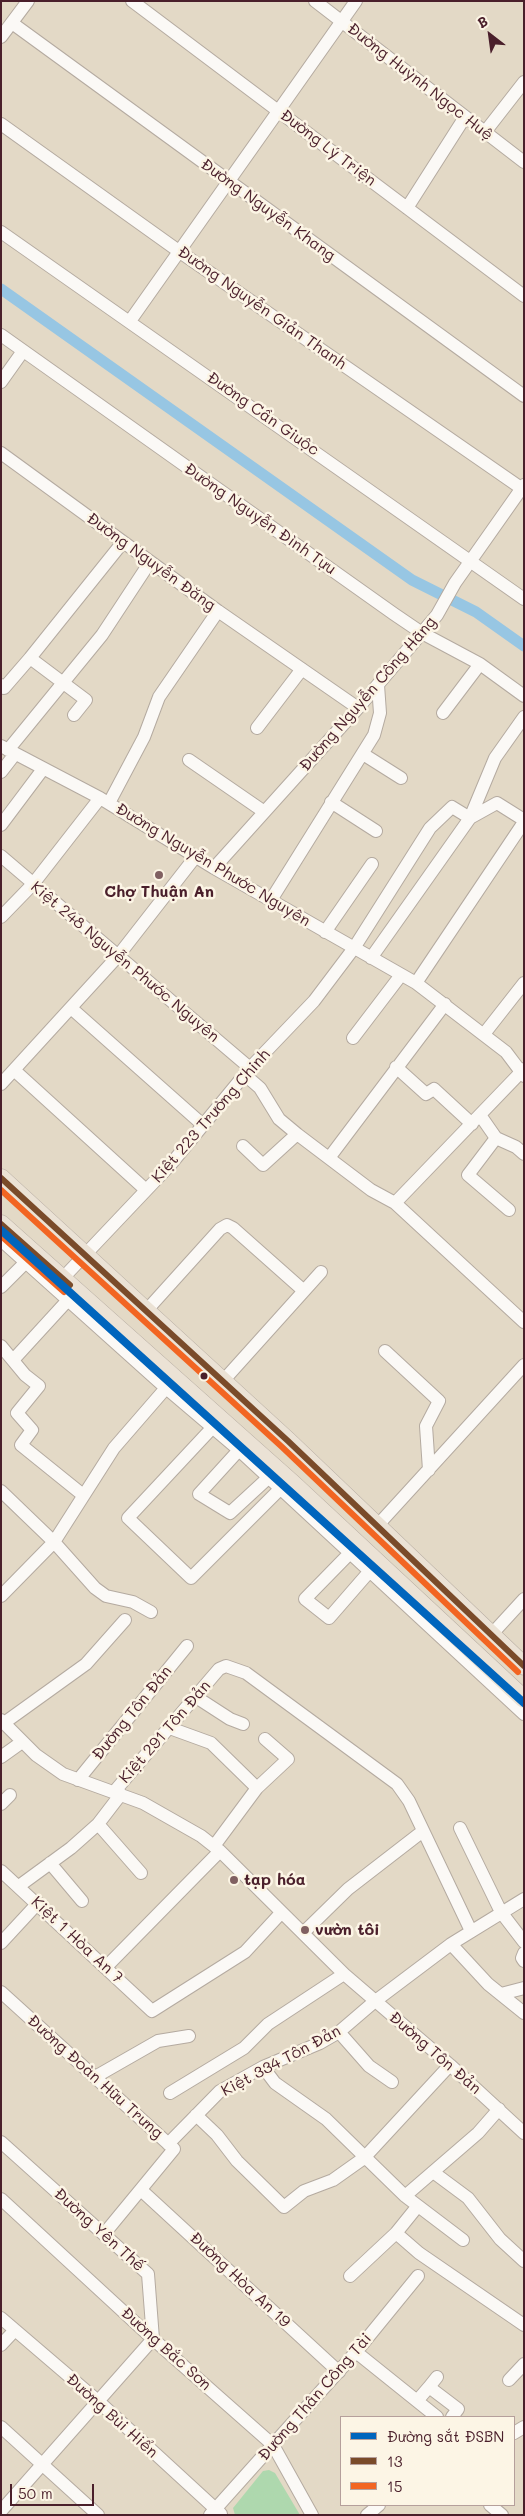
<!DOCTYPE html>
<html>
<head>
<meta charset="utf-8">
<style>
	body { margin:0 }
	#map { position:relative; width:525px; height:2516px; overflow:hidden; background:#e3d9c6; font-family:Mali,sans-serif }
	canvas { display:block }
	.frame { position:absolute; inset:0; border:2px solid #4a1f2b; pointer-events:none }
	.legend { position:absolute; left:340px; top:2416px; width:175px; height:90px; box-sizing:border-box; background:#fcf5e5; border:1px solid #b59f9b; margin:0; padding:6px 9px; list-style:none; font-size:15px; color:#4a1f2b }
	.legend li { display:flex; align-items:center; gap:10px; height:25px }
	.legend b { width:25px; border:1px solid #b59f9b }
	.north { position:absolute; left:465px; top:10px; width:50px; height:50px; -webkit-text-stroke:4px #fcf5e5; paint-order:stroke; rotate:330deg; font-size:14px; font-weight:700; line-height:20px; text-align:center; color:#4a1f2b }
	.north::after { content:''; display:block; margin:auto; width:18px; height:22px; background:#4a1f2b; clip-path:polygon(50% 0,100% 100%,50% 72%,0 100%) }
	.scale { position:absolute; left:10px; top:2484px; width:84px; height:22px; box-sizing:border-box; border:2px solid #4a1f2b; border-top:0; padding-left:6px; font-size:15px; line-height:18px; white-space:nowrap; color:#4a1f2b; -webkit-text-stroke:4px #fcf5e5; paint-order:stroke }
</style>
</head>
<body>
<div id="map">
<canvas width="525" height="2516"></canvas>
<div class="frame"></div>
<ul class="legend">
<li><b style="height:6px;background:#0065bd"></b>Đường sắt ĐSBN</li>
<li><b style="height:6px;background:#7a4b2a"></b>13</li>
<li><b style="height:6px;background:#f26522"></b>15</li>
</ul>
<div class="north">B</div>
<div class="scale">50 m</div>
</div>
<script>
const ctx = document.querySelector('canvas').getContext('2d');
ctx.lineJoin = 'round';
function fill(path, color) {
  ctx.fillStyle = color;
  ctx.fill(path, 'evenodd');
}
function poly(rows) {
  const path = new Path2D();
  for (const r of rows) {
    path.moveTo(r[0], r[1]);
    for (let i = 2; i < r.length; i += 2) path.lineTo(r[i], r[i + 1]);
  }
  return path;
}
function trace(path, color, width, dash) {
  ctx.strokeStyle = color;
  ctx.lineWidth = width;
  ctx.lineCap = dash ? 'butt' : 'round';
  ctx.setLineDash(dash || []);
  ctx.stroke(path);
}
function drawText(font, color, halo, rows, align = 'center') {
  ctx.font = font + ' Mali,sans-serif';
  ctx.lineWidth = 5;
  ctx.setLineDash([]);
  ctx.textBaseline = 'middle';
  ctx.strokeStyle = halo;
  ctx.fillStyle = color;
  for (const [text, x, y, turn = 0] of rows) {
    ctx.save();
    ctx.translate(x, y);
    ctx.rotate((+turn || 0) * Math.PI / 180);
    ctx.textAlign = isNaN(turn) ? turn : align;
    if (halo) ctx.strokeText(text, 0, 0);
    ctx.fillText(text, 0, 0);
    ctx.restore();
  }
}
const green = poly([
	[269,2470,275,2473,300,2515,235,2515,233,2508,263,2471]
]);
const canal = poly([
	[1,289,412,580,476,612,524,646]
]);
const minor = poly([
	[132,1,524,296],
	[315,1,524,162],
	[12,23,524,396],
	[1,37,28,1],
	[1,124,180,252,524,490],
	[485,132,524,82],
	[407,208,465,117],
	[1,232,524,599],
	[130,321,356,1],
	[1,335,394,614,422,633,480,664,524,696],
	[1,382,23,351],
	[1,453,218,611,358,708],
	[30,658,86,700,74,715],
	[1,685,4,688,30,658,123,542],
	[443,713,480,664],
	[257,728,302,669],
	[1,746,100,798,214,868,416,983,506,1052,524,1076],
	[8,750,102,635,150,562],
	[363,754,401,778],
	[189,760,263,811],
	[1,772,15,754],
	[331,802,376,831],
	[109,803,144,737,159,697,218,611],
	[1,825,43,769],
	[1,856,250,1068],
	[214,868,358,708,437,615,455,583,524,485],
	[271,900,374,735,380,713,378,685],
	[1,917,33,884,100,798],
	[325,932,372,864],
	[371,958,470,818,495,758,524,717],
	[416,983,524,822],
	[71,1008,203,1125],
	[484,1034,524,983],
	[353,1038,401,975],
	[396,1067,426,1094,434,1089,472,1124],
	[14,1070,146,1190],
	[245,1075,260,1088,279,1119,297,1134],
	[1,1084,118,956,196,856],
	[480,1115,496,1138,516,1147,524,1154],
	[496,1138,468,1175,509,1210],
	[243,1146,263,1165,297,1134,371,1190,395,1203,524,1322],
	[329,1158,445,1004],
	[395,1203,524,1069],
	[1,1240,166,1388,239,1450,524,1714],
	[62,1279,171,1164,250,1068,314,1001,354,948,430,828,452,807,470,818,497,803,524,820],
	[1,1287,26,1262],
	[146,1311,220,1229,227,1225,233,1228,304,1291],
	[1,1346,25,1375,39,1386,17,1413,32,1430,21,1445,83,1495],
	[385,1351,439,1401,426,1426,429,1470],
	[14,1359,68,1300],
	[223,1381,321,1272],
	[213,1427,128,1518,191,1578,280,1489],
	[239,1450,199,1494,230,1513,268,1478],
	[1,1491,54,1542,95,1588,106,1596,133,1602,151,1612],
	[377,1526,524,1365],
	[349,1554,305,1599,329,1618,369,1572],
	[1,1596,54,1542,114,1448,166,1388],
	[491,1635,524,1599],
	[196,1697,230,1719,243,1724],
	[1,1720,36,1755,63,1774,143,1803,201,1836,220,1851,344,1974,450,2065,524,2133],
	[4,1723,86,1664,125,1620],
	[167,1727,211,1743,257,1788],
	[1,1757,22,1742],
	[78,1780,187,1646],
	[114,1792,219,1669,226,1666,246,1673,397,1784,409,1801,471,1931],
	[1,1804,10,1795],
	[98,1824,141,1873],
	[460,1828,501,1912,524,1942],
	[214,1846,257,1788,288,1759,265,1739],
	[50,1863,82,1901],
	[1,1871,152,2011,245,1952,281,1913],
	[19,1886,71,1848,98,1824,121,1794],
	[303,1933,348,1889,423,1831],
	[1,1943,38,1903],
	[451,1944,488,1984,524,2013],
	[524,1953,522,1958,524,1961],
	[106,1967,220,1851],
	[1,1992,174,2149,104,2234],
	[501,1994,524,1988],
	[339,2032,369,2066,392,2082],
	[263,2067,275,2083,326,2119,405,2196,463,2240],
	[95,2077,158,2041,189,2036],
	[170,2093,244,2048,268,2024,344,1974],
	[196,2115,217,2135,237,2161,284,2207,304,2191,333,2180,364,2158,450,2065],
	[1,2142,148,2274,153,2339],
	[168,2144,220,2091,263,2067,320,2043,339,2032,374,2002,451,1944,524,1899],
	[433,2172,468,2198,500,2239,524,2261],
	[141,2190,339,2372],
	[405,2196,478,2133,499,2109],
	[1,2199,153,2339,273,2445,312,2515],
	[396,2233,419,2253,524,2325],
	[350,2276,396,2233,417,2207],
	[1,2318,98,2401,221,2514],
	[1,2345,15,2330],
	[356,2352,437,2417],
	[509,2380,524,2364],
	[429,2387,437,2377],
	[417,2401,429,2387,458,2409,452,2417],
	[1,2427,98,2515],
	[514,2433,524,2427],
	[490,2505,502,2515],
	[1,2511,153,2339],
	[210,2515,356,2352,418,2276],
	[367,2515,379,2505]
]);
const highway = poly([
	[1,1178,288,1441,524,1666],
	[1,1224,293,1484,524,1699]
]);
const bus1 = poly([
	[1,1178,288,1441,524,1666],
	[1,1224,70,1285]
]);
const bus2 = poly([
	[1,1190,282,1447,518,1672],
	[1,1236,64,1292]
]);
const rail1 = poly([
	[1,1230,524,1703]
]);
const markers = [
	[159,875,5,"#806061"],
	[204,1376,4.5,"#4a1f2b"],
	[234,1880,5,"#806061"],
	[305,1930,5,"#806061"]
];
const streetNames = [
	["Đường Huỳnh Ngọc Huệ",420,82,38],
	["Đường Lý Triện",328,148,37],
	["Đường Nguyễn Khang",268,210,36],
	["Đường Nguyễn Giản Thanh",262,308,35],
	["Đường Cần Giuộc",263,414,35],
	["Đường Nguyễn Đình Tựu",260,519,35],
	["Đường Nguyễn Đăng",151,562,36],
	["Đường Nguyễn Công Hãng",368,694,-49],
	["Đường Nguyễn Phước Nguyên",213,865,31],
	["Kiệt 248 Nguyễn Phước Nguyên",125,962,40],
	["Kiệt 223 Trường Chinh",211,1116,-49],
	["Đường Tôn Đản",132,1713,-51],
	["Kiệt 291 Tôn Đản",165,1732,-49],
	["Kiệt 1 Hòa An 7",77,1940,43],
	["Đường Tôn Đản",435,2053,41],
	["Kiệt 334 Tôn Đản",281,2061,-28],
	["Đường Đoàn Hữu Trưng",95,2077,42],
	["Đường Yên Thế",99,2230,42],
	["Đường Hòa An 19",240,2280,43],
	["Đường Bắc Sơn",166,2349,42],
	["Đường Thân Công Tài",315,2397,-49],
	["Đường Bùi Hiển",112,2416,42]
];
const poiNames = [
	["Chợ Thuận An",159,892,"center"],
	["tạp hóa",244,1880],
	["vườn tôi",315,1930]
];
fill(green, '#aed8ae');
trace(canal, '#97c6e3', 11);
trace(minor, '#b4aaa0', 14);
trace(highway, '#b4aaa0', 19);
trace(minor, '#fbf9f6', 12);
trace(highway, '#ebe2d5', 18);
trace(bus1, '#7a4b2a', 6);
trace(bus2, '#f26522', 6);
trace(rail1, '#0065bd', 8);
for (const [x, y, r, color] of markers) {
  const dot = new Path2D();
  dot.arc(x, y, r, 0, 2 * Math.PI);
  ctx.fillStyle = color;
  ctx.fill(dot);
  trace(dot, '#fcf5e5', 2);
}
drawText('16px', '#4a1f2b', '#fcf5e5', streetNames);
drawText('bold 16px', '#4a1f2b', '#fcf5e5', poiNames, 'left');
</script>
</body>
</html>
